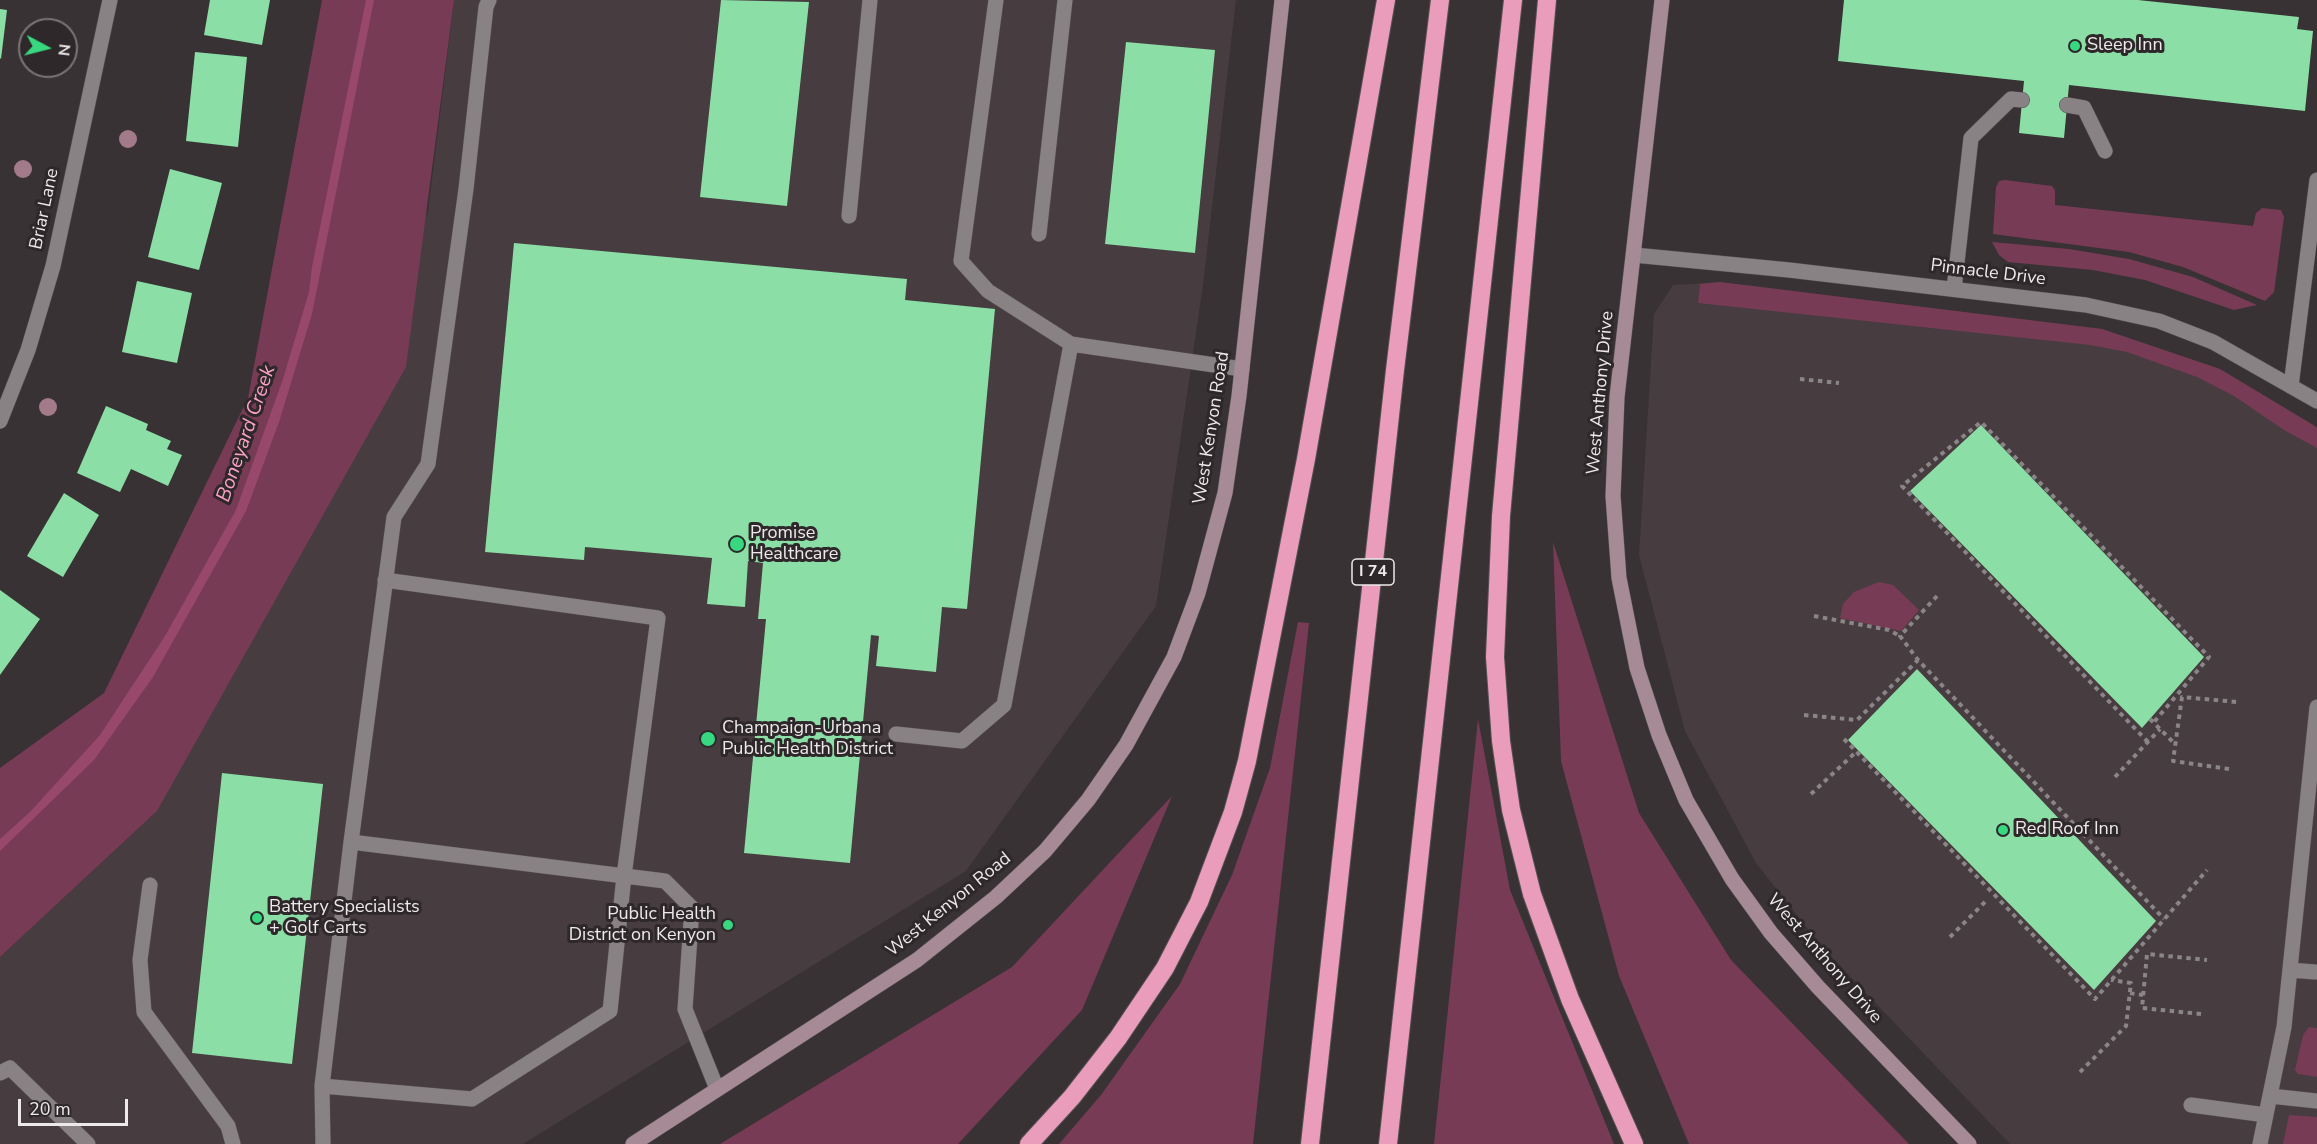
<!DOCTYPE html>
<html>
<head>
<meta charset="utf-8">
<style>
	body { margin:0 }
	#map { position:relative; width:2317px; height:1144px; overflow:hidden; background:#383234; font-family:"Nunito Sans",sans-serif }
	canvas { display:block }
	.north { position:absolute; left:18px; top:18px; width:60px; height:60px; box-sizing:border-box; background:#2e282a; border:2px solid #7a7577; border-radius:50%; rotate:97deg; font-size:16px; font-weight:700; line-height:24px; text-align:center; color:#ede9ea }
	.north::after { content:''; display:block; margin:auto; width:21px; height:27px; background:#38d880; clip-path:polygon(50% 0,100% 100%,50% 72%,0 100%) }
	.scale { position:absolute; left:18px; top:1099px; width:110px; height:27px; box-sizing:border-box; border:3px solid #ede9ea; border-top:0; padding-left:8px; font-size:18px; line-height:21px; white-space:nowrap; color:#ede9ea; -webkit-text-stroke:4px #2e282a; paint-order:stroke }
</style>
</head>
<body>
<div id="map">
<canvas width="2317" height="1144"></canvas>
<div class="north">N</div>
<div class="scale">20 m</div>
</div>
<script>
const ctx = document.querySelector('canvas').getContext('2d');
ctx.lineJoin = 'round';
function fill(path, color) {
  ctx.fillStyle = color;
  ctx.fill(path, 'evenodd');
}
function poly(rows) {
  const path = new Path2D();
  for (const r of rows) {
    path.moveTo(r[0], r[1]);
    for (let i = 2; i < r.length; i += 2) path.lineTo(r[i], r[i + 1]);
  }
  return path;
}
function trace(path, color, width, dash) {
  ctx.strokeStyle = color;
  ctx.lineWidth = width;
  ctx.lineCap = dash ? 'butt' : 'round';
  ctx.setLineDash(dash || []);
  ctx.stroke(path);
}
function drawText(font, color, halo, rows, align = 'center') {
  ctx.font = font + ' "Nunito Sans",sans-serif';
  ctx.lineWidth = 6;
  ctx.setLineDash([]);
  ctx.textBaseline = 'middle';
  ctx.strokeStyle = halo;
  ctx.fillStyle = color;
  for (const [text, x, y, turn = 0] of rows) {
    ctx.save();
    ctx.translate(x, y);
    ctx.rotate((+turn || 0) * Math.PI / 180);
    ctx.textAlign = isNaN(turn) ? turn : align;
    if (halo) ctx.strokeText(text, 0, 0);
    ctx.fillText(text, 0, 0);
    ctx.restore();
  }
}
const built = poly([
	[454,0,1236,0,1203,285,1156,606,966,871,523,1144,0,1144,0,957,157,811,428,212],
	[1720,282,2102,329,2220,369,2317,427,2317,1144,2010,1144,1822,947,1756,863,1685,731,1639,555,1654,314,1673,285]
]);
const green = poly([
	[322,0,454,0,406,367,157,811,0,957,0,768,104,693,248,398],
	[2005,180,2052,186,2055,190,2055,205,2253,226,2256,213,2262,208,2281,210,2284,217,2274,292,2265,301,2183,267,2129,252,1993,234,1996,187,1999,181],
	[1992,242,2069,249,2129,259,2193,277,2257,305,2234,310,2145,280,2093,270,2008,262,1999,255],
	[1720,282,2102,329,2220,369,2313,425,2317,428,2317,448,2284,430,2234,396,2197,377,2127,352,2090,345,1698,303,1700,284],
	[1553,542,1639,813,1731,960,1909,1144,1689,1144,1619,976,1561,761],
	[1879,582,1893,585,1919,610,1901,631,1840,618,1843,604,1854,592],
	[1298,622,1309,623,1253,1144,1059,1144,1101,1095,1180,984,1232,875,1270,768],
	[1478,719,1510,890,1614,1144,1434,1144],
	[1172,796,1082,1010,958,1144,720,1144,1012,967],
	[2309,1027,2317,1028,2317,1077,2298,1074,2295,1070,2303,1035],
	[2289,1115,2317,1117,2317,1144,2283,1144]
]);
const water = poly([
	[366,0,374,0,312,314,279,422,246,511,153,677,94,760,0,851,0,839,30,812,100,735,165,636,236,510,283,379,309,292,312,267]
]);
const building = poly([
	[210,0,270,0,262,45,204,35],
	[721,0,809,2,787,206,700,197],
	[1844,0,2138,0,2299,17,2297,29,2313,31,2305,111,2069,85,2064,138,2019,133,2024,81,1838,61],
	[0,9,7,10,1,59,0,58],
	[1126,42,1215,50,1195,253,1105,244],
	[195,52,247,57,238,147,186,141],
	[170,169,222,183,199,270,148,257],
	[514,243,907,279,905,300,995,309,967,609,942,607,936,672,876,666,879,636,871,635,850,863,744,853,766,619,758,619,763,563,748,561,745,607,707,604,712,558,585,547,584,560,485,552],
	[137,281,192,293,177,363,122,352],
	[106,406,148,424,146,430,171,441,167,449,182,455,168,486,131,469,120,492,77,473],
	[1981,425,2204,657,2142,728,1910,491],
	[64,493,99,515,63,577,27,556],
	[0,590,40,619,0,675],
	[1917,669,2156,921,2094,990,1848,740],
	[222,773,323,784,292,1064,192,1053]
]);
const path = poly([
	[1800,379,1839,383],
	[1937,596,1900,636,1918,660,2164,919],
	[1814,616,1889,630,1900,636],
	[1804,715,1857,720,1918,660],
	[2150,719,2175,744],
	[1844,739,2095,999,2207,870],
	[2148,742,1902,486,1981,422,2209,657,2154,722],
	[2229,769,2173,761,2182,697,2237,702],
	[2115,777,2160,729],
	[1811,794,1856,752],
	[1950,937,1986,901],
	[2130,993,2143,995],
	[2201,1014,2142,1008,2147,954,2207,960],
	[2080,1072,2126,1026,2131,983,2111,980]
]);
const lane = poly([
	[996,0,961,261,988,291,1071,344],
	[2067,105,2084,108,2105,151],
	[849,216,870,0],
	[1039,234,1065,0],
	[1954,289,1971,138,2011,99,2022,100],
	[2291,386,2317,180],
	[896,734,962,741,1004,705,1071,344,1242,369],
	[351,842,394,517,428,464,466,189,486,7,489,0],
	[150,885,140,960,144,1012,228,1126,233,1144],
	[2290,970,2315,972],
	[0,1073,10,1068,88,1144],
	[322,1086,472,1099,610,1011,624,876,658,618,385,580],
	[2270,1096,2317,1101],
	[2191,1105,2266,1115],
	[323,1144,322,1086,351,842,665,881,692,908,685,1009,717,1089],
	[2260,1144,2284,1027,2317,707]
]);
const street = poly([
	[1634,255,1789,270,2086,305,2159,321,2213,342,2317,401],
	[0,421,28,350,53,266,110,0]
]);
const secondary = poly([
	[1662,0,1617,397,1613,496,1619,578,1637,668,1659,735,1686,800,1732,879,1771,933,1818,987,1969,1144],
	[633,1144,917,960,996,897,1045,851,1088,800,1126,745,1174,657,1198,593,1225,493,1239,396,1282,0]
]);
const highway = poly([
	[1547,0,1501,516,1495,657,1501,741,1511,810,1532,894,1570,999,1634,1144],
	[1029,1144,1072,1097,1118,1038,1165,968,1199,902,1233,812,1247,761,1306,459,1386,0],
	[1310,1144,1395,370,1440,0],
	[1388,1144,1513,0]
]);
const trees = [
	[128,139],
	[23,169],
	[48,407]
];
const markers = [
	[2075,46,6,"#38d880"],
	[737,544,8,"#38d880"],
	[708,739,8,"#38d880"],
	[2003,830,6,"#38d880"],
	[257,918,6,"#38d880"],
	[728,925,6,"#38d880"]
];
const shields = [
	[1373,572,42]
];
const shieldNames = [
	["I 74",1373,572]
];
const poiNames = [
	["Sleep Inn",2087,46],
	["Promise",750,534],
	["Healthcare",750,555],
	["Champaign-Urbana",722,729],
	["Public Health District",722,750],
	["Red Roof Inn",2015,830],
	["Battery Specialists",269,908],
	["+ Golf Carts",269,929],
	["Public Health",716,915,"right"],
	["District on Kenyon",716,936,"right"]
];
const streetNames = [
	["Briar Lane",45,209,-78],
	["Pinnacle Drive",1988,273,7],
	["West Anthony Drive",1601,393,-85],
	["West Kenyon Road",1212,428,-81],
	["West Kenyon Road",949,905,-39],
	["West Anthony Drive",1824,959,49]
];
const waterNames = [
	["Boneyard Creek",247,434,-71]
];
fill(built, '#473c3f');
fill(green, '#783b55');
fill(water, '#98486b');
fill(building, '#8bdea6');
trace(lane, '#555052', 16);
trace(street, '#555052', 16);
trace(secondary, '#555052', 16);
trace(highway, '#555052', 20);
trace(path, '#8a8586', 4, [4.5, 4.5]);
trace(lane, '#898285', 15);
trace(street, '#898285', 15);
trace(secondary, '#a68a95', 15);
trace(highway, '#ea9cbb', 18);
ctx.fillStyle = '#a37a89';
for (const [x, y] of trees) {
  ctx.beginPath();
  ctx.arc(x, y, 9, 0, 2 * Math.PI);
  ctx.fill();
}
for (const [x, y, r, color] of markers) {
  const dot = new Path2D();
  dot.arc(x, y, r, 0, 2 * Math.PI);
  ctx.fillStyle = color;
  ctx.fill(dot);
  trace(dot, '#2e282a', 2);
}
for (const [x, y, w] of shields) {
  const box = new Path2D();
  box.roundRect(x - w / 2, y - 13, w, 26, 4.5);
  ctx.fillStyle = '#2e282a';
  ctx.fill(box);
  trace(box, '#ede9ea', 1.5);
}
drawText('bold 16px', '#ede9ea', null, shieldNames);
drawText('18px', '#ede9ea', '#2e282a', poiNames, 'left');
drawText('18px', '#ede9ea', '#2e282a', streetNames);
drawText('italic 20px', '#fba1c5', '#2e282a', waterNames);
</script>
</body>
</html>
